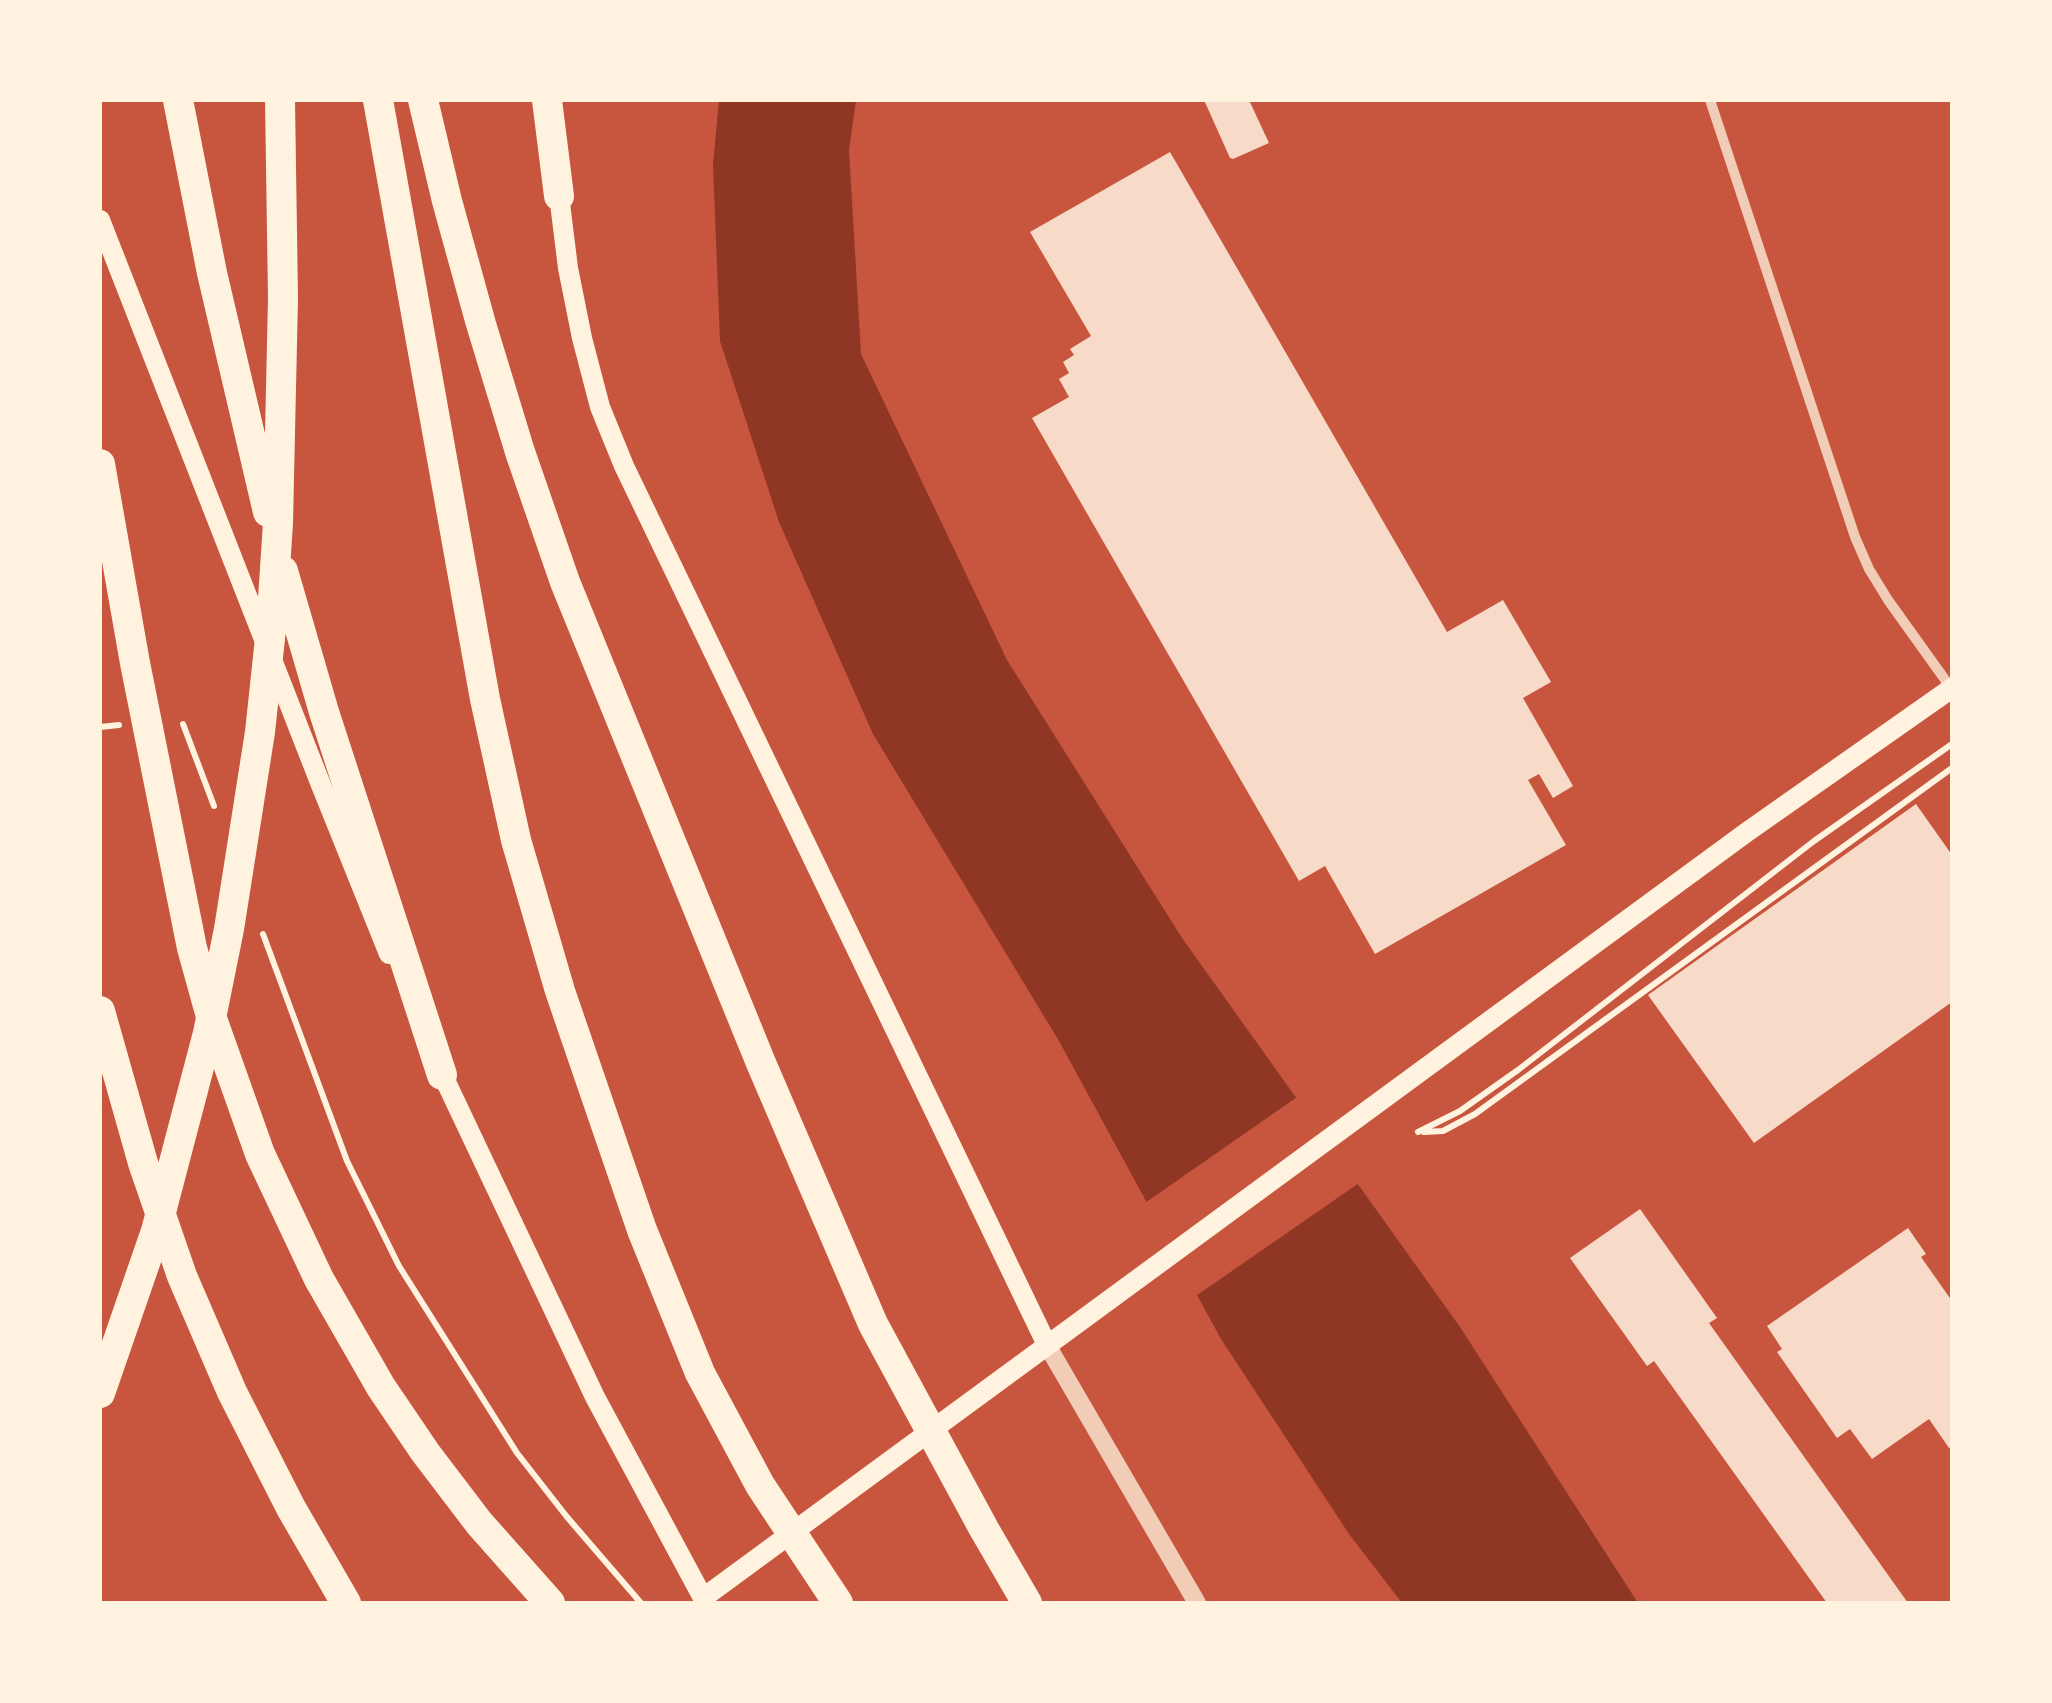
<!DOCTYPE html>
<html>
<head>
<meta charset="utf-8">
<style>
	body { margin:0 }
	#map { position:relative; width:2052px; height:1703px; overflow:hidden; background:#c8553d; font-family:Karla,sans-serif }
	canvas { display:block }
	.frame { position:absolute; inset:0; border:102px solid #fff3e0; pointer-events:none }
</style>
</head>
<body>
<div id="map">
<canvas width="2052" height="1703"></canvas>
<div class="frame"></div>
</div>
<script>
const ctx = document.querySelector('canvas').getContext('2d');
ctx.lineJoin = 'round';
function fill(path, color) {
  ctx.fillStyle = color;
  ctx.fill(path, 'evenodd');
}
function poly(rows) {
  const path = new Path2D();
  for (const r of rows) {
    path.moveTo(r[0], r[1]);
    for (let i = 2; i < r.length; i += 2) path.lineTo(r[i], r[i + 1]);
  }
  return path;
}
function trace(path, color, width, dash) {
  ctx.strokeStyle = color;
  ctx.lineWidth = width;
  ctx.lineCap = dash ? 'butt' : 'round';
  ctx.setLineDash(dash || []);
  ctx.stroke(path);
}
const water = poly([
	[719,100,856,100,849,150,861,354,1007,660,1182,938,1460,1327,1638,1603,1402,1603,1349,1534,1221,1339,1059,1041,873,734,779,522,720,341,713,165]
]);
const pier = poly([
	[1300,1095,1362,1181,1193,1298,1142,1205]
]);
const building = poly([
	[1204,100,1249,100,1269,143,1233,159,1230,158],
	[1170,152,1447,632,1503,600,1551,682,1523,698,1573,786,1553,798,1539,774,1528,780,1566,845,1375,954,1325,866,1299,881,1032,418,1069,397,1059,379,1069,373,1063,362,1074,355,1070,349,1091,336,1030,232],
	[1916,804,1952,855,1952,1002,1754,1143,1648,995],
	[1640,1209,1717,1318,1709,1323,1908,1603,1827,1603,1654,1361,1647,1366,1570,1258],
	[1908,1228,1926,1254,1921,1257,1952,1301,1952,1446,1949,1448,1929,1419,1872,1459,1850,1429,1837,1438,1777,1352,1782,1349,1767,1326]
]);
const path = poly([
	[183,724,214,806],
	[100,727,119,725],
	[263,934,347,1161,399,1266,517,1453,567,1517,641,1603],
	[1418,1132,1460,1111,1518,1070,1814,841,1952,744],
	[1424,1132,1443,1131,1475,1114,1952,768]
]);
const minor = poly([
	[1710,100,1855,537,1869,569,1888,600,1951,688]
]);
const tertiary = poly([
	[1047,1345,1197,1603]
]);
const secondary = poly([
	[558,187,568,268,582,338,600,407,624,466,1047,1345],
	[100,220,321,785,389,954],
	[437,1063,595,1397,703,1598,1747,832,1952,688]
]);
const motorway = poly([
	[178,100,212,273,268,512],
	[378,100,485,699,516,840,560,991,642,1230,700,1373,760,1485,838,1603],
	[423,100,447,201,481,324,520,452,565,582,761,1063,873,1324,984,1529,1027,1603],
	[547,100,559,196],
	[100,464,135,663,192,948,210,1013,260,1154,319,1279,381,1387,425,1452,479,1523,550,1603],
	[283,571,324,712,442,1075],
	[100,1011,143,1163,182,1276,232,1392,291,1508,346,1603],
	[100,1393,156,1231,208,1033,229,929,260,732,271,629,278,523,283,298,280,100]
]);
fill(water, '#8f3625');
fill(pier, '#c8553d');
fill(building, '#f7dbc8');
trace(path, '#fff3e0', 6);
trace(minor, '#f1ccb7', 10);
trace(tertiary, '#f1ccb7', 18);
trace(secondary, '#fff3e0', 20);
trace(motorway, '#fff3e0', 30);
</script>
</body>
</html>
